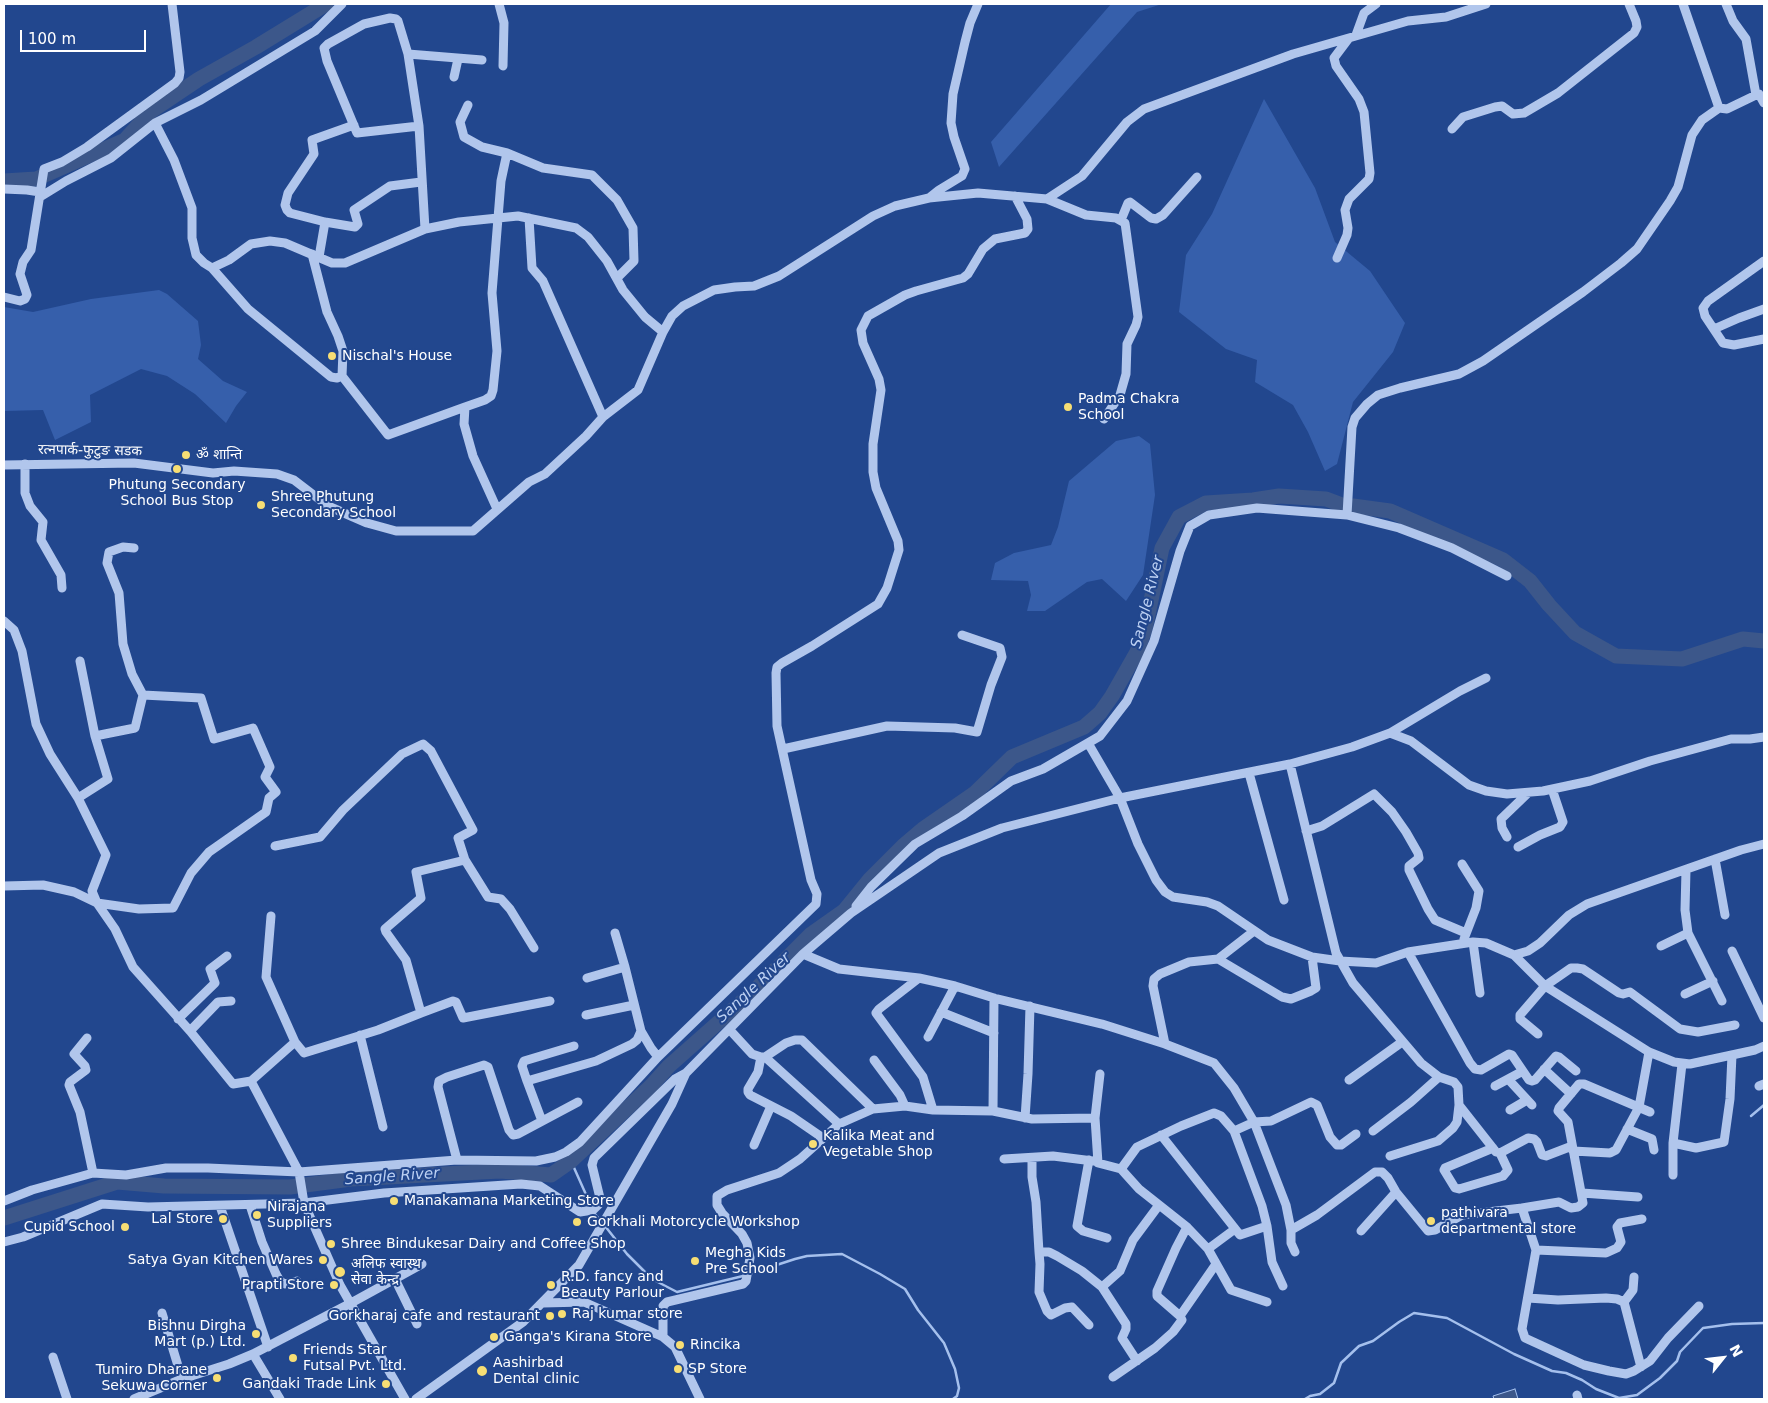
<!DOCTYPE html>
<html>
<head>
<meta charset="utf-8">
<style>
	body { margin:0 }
	#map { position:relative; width:1768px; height:1403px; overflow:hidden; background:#22478e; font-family:"DejaVu Sans",sans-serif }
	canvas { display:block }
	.frame { position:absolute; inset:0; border:5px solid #fff; pointer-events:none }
	.north { position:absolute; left:1698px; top:1333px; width:50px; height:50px; -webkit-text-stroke:4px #22478e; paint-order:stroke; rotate:61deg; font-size:14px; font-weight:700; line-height:20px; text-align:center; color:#fff }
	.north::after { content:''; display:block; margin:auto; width:18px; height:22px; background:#fff; clip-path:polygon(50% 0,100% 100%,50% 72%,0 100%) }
	.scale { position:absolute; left:20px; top:30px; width:126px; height:22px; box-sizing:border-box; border:2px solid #fff; border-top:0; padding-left:6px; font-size:15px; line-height:18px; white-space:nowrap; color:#fff; -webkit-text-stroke:4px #22478e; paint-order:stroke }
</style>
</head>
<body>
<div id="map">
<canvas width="1768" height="1403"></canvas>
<div class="frame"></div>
<div class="north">N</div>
<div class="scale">100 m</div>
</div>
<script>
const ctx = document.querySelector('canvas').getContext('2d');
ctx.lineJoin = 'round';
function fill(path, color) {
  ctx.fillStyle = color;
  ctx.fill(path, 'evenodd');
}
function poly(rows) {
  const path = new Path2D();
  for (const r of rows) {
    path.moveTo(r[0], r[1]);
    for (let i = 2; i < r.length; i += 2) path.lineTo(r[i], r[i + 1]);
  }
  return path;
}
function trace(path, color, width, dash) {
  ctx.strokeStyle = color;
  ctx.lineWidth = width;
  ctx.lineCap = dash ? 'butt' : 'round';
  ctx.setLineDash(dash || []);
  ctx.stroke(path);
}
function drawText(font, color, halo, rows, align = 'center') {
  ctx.font = font + ' "DejaVu Sans","Noto Sans Devanagari",sans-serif';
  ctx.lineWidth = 4;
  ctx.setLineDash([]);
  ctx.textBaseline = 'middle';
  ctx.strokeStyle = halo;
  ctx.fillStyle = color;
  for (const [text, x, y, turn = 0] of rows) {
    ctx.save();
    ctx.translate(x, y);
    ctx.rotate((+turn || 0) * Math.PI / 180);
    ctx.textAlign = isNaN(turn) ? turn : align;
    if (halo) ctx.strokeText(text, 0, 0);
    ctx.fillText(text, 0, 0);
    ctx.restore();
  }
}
const green = poly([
	[1111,4,1162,4,1137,12,999,167,991,142],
	[1264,99,1315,188,1335,242,1370,271,1405,323,1393,352,1353,402,1337,464,1325,471,1308,432,1293,405,1255,382,1257,360,1226,349,1179,312,1186,255,1212,214],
	[159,290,167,294,198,321,201,345,198,359,223,381,247,392,236,406,226,423,195,394,167,376,141,369,90,395,91,422,55,440,43,410,4,411,4,307,33,312,91,299],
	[1139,436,1150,444,1155,495,1143,575,1126,601,1102,579,1087,582,1045,611,1027,611,1031,595,1028,581,991,580,995,563,1014,553,1051,545,1058,527,1069,481,1116,441]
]);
const water = poly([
	[1515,1389,1518,1399,1494,1399,1493,1396,1515,1389]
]);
const stream = poly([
	[1751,1116,1764,1105],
	[571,1161,592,1208],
	[594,1213,602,1222],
	[605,1226,627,1254,652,1279,677,1292,743,1276],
	[749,1274,795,1259,807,1256,842,1254,880,1274,905,1289,918,1310,944,1343,955,1369,959,1388,957,1396,953,1399],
	[1305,1399,1310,1396,1320,1394,1334,1383,1341,1363,1359,1346,1373,1341,1399,1322,1414,1313,1447,1318,1514,1354,1552,1371,1566,1373,1582,1380,1596,1389,1619,1398,1637,1395,1660,1378,1677,1361,1680,1352,1703,1328,1732,1324,1764,1323]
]);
const river = poly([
	[4,181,36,179,125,140,150,112,199,79,256,47,326,4],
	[1353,506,1390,511,1503,560,1530,581,1549,605,1575,633,1616,656,1682,659,1743,639,1764,641],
	[4,1218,117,1182,164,1186,290,1187,351,1179,500,1171,551,1175,571,1161,651,1086,669,1066,755,990,810,935,844,911,870,879,903,846,923,829,975,793,1012,757,1084,727,1100,713,1112,696,1137,652,1145,629,1162,548,1179,517,1206,503,1253,500,1279,496,1326,499,1342,505]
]);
const minor = poly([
	[499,4,504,23,503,66],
	[1683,4,1719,108],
	[1726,4,1733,21,1746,39,1756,95,1759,94,1764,103],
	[1356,35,1364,13,1376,4],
	[408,54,482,60],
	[454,77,458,59],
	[468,105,460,122,464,137,482,147,507,153,501,181,498,218,518,216,576,228,588,237,607,261,623,290,645,317,663,332],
	[155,123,174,160,192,208,192,238,196,255,204,263,212,268,248,309,331,377,337,378,342,376,388,435,465,407],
	[354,125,312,140,314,154,288,193,285,205,287,210,290,213,325,222,355,227,358,224,354,210,390,186,421,182],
	[419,126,357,133,327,61,324,48,328,44,364,24,390,18,396,19,398,21,408,54,419,126,425,229],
	[1452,129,1463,117,1495,107,1502,106,1513,114,1524,113,1558,93,1634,33,1637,27,1636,21,1629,4],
	[507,153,543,168,592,175,617,200,633,228,634,261,617,278],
	[4,189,27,190,40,192],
	[40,197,66,181,111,158,155,123,201,100,315,31,342,4],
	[929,198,939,190,962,176,965,169,954,137,951,123,953,94,965,42,970,23,978,4],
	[1047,199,1086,215,1116,218,1125,223,1138,317,1136,325,1127,344,1126,374,1120,395,1104,419],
	[529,218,532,268,543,281,603,417],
	[1121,220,1128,203,1130,202,1151,218,1156,219,1163,215,1197,177],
	[312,254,327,312,338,336,343,351,342,376],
	[319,257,325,222],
	[1337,258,1347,235,1348,228,1345,210,1349,199,1369,179,1370,173,1364,112,1359,99,1336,66,1334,58,1349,38],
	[1764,261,1708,301,1703,308,1705,316,1723,343,1734,345,1764,339],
	[212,268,229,260,251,244,270,241,285,243,332,263,345,263,425,229,459,222,498,218,492,293,497,351,493,390,491,396,485,400,465,407,464,424,473,456,497,509],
	[4,297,20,301,25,299,27,295,20,274,23,262,31,250,44,169,62,162,87,147,175,83,179,78,180,72,172,4],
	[1714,329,1739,318,1764,309],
	[25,464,25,493,30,506,43,522,41,540,61,575,62,588],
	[4,465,134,463,213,473,234,471,277,474,294,480,328,506,367,523,396,531,473,531,529,482,545,474,586,436,603,417,638,390,663,332,672,316,683,306,714,290,735,287,754,286,779,276,873,216,895,206,929,198,978,193,1047,199,1082,176,1127,122,1144,109,1293,54,1408,21,1446,17,1486,4],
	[1347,515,1352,427,1355,418,1367,404,1378,395,1400,388,1459,374,1483,361,1583,292,1621,263,1637,249,1670,201,1678,187,1692,135,1702,120,1719,108,1727,109,1756,95],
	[134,548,123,547,109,552,107,563,119,593,123,644,132,674,143,695],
	[4,621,14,630,22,651,36,724,50,754,78,798,106,855,92,891,97,903,115,929,133,967,190,1031,233,1084,251,1081,295,1042,304,1053,378,1030,421,1013,406,960,386,932,385,929,421,898,416,872,465,860,458,838,473,830,431,751,423,744,402,754,343,810,320,837,275,846],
	[1390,733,1460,691,1486,678],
	[1088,743,1120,798,1138,844,1156,880,1165,892,1173,897,1207,902,1218,906,1268,940,1312,957,1340,961,1376,963,1408,952,1473,942,1486,943,1514,955,1545,986,1649,1052,1674,1062,1690,1064,1755,1050,1764,1046],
	[783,749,887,726,955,728,977,732,991,685,1002,657,1000,648,962,635],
	[1290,764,1336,953,1353,983,1421,1063,1439,1077,1454,1082,1458,1087,1459,1105,1496,1152,1500,1153,1528,1138,1534,1139,1537,1142,1542,1155,1546,1156,1572,1146],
	[1249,773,1284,900],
	[78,798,108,779,95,736],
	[1306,831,1322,826,1374,794,1392,812,1406,832,1418,853,1419,858,1409,866,1409,870,1428,909,1435,920,1466,933],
	[1507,837,1502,828,1501,819,1528,793],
	[1518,847,1540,835,1560,827,1563,822,1552,789],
	[1715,859,1725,915],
	[465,860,488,897,501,899,510,909,534,948],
	[1462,864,1479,891,1476,908,1464,939],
	[1686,870,1685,910,1688,933,1722,1001],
	[4,886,43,885,74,892,97,903,139,909,173,908,191,873,209,852,266,812,269,798,276,792,265,777,270,767,253,728,214,739,201,698,143,695,135,728,95,736,80,661],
	[856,906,871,887,915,844,962,816,1011,781,1043,769,1100,736,1127,701,1154,641,1180,551,1190,526,1209,515,1257,508,1347,515,1399,528,1452,548,1507,576],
	[271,916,266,977,295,1042],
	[615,933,625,967,641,1031,651,1048,658,1057],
	[1473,942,1480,993],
	[1661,946,1688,933],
	[1732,951,1764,1018],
	[1408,952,1470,1063,1475,1069,1481,1070,1509,1054,1512,1055,1529,1080,1532,1081,1535,1080,1556,1056,1559,1057,1576,1071],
	[803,954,839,969,919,978,955,986,994,998,1102,1024,1165,1044,1214,1063,1234,1088,1254,1122,1271,1121,1311,1102,1317,1105,1330,1137,1337,1145,1341,1145,1356,1134],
	[1514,955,1528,951,1540,943,1569,915,1587,904,1741,850,1764,844],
	[1218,959,1282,997,1291,999,1311,991,1316,988,1312,957],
	[587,978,625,967],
	[919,978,879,1009,876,1013,923,1077,933,1110],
	[1685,994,1713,981],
	[941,1012,994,1033],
	[421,1013,453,1001,456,1002,463,1018,550,1001],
	[586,1015,634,1005],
	[178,1019,215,983,210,969,227,956],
	[729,1029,752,1054,761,1057,765,1057,786,1043,795,1040,802,1040,873,1109],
	[190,1031,218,1002,231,1001],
	[1538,1034,1520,1019,1520,1015,1545,986,1571,968,1577,968,1583,969,1619,993,1623,994,1630,992,1680,1029,1698,1032,1735,1025],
	[360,1035,383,1127],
	[928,1037,955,986],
	[87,1038,74,1054,85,1066,86,1070,70,1082,69,1085,80,1112,93,1173,126,1175,166,1168,208,1168,299,1172,457,1160,536,1161,555,1157,566,1152,580,1142,658,1057,816,904,817,894,811,880,777,726,776,673,777,667,782,663,812,646,878,604,887,588,899,550,898,541,876,488,873,472,873,444,881,390,879,379,863,343,861,330,868,316,905,295,916,291,963,278,968,274,983,249,995,239,1025,233,1028,229,1027,219,1015,196],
	[1165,1044,1153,986,1154,979,1160,974,1189,962,1218,959,1254,931],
	[761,1057,758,1072,748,1089,748,1092,750,1095,791,1116,823,1138],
	[765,1057,839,1124],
	[874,1060,900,1095,905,1106],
	[1544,1069,1571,1094],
	[1508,1079,1532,1105],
	[1349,1080,1402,1042],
	[251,1081,299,1172,304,1203,340,1285,405,1399],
	[527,1081,522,1066,524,1061,574,1046],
	[1495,1086,1523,1071],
	[1759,1086,1764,1084],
	[1510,1110,1527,1100],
	[993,1111,994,998],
	[1025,1118,1028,1074,1030,1006],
	[1095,1118,1100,1074],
	[542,1121,527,1081,596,1061,632,1044,637,1040,641,1031],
	[1627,1129,1652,1139,1654,1150],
	[1234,1131,1262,1206,1267,1226],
	[1373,1131,1411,1102,1439,1077],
	[1161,1135,1240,1235,1267,1226,1272,1262,1283,1286],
	[1673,1143,1696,1148,1724,1142,1730,1099,1732,1055],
	[754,1145,771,1106],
	[1493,1148,1445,1168,1444,1170,1455,1188,1459,1189,1503,1176,1508,1170,1500,1153],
	[1573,1151,1610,1153,1616,1150,1639,1107,1649,1052],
	[1390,1156,1438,1141,1453,1128,1457,1122,1459,1105],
	[1032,1158,1032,1177,1036,1202,1039,1252,1049,1252,1057,1256,1082,1271,1102,1287,1120,1271,1133,1240,1159,1205],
	[1004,1159,1053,1156,1093,1161],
	[457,1160,438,1087,439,1081,447,1077,484,1065,488,1067,509,1130,513,1135,518,1134,578,1102],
	[1089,1160,1077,1226,1083,1231,1107,1238],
	[1121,1169,1139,1189,1187,1227,1208,1249,1231,1290,1267,1302],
	[1673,1175,1673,1143,1682,1064],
	[1582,1193,1638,1197],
	[4,1201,32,1190,93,1173],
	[250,1205,262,1242,276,1274,280,1281,285,1284,297,1281],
	[220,1206,268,1347],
	[1522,1208,1559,1202,1571,1208,1578,1207,1583,1203,1568,1122,1558,1111,1559,1108,1579,1084,1584,1084,1650,1112],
	[1291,1230,1317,1215,1375,1172,1382,1172,1388,1178,1396,1192,1428,1231,1435,1230,1462,1215,1522,1208,1536,1250,1522,1329,1525,1338,1584,1365,1609,1371,1626,1374,1634,1371,1650,1361,1668,1338,1699,1306],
	[1361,1231,1396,1192],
	[4,1242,23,1237,102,1204,148,1207,304,1203,384,1193,521,1184,540,1186,580,1212,593,1210,599,1204,600,1198,592,1165,594,1158,675,1079,686,1073],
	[1208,1249,1235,1229],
	[1536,1250,1606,1253,1617,1248,1621,1242,1617,1227,1620,1223,1642,1219],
	[1039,1252,1040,1264,1039,1292,1047,1311,1051,1315,1065,1308,1072,1307,1089,1325],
	[395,1279,417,1324],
	[1102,1287,1126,1324,1126,1329,1122,1338,1137,1361],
	[1528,1298,1558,1300,1606,1298,1617,1299,1624,1302,1641,1367],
	[1624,1302,1633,1290,1634,1277],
	[543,1303,584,1302,663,1337,675,1347,700,1399],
	[162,1313,182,1379],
	[1180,1316,1216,1264],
	[663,1337,663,1306,667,1302,743,1284,746,1281,750,1258,747,1243,742,1234,722,1213,717,1205,717,1196,727,1190,779,1173,800,1159,839,1124,873,1109,905,1106,933,1110,993,1111,1032,1119,1095,1118,1098,1163,1121,1169,1137,1147,1181,1126,1214,1113,1221,1116,1234,1131,1254,1122,1286,1205,1291,1230,1291,1243,1295,1252],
	[253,1354,280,1399],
	[53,1357,67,1399],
	[1113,1377,1155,1348,1173,1332,1182,1320,1180,1316,1157,1296,1157,1291,1176,1248,1187,1227],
	[1577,1395,1578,1399],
	[134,1399,182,1379,229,1364,253,1354,351,1303,422,1264],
	[416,1399,523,1322,579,1265,672,1104,686,1073,803,954,851,913,939,853,1002,828,1120,798,1290,764,1352,747,1390,733,1411,741,1469,785,1486,791,1507,794,1543,791,1590,781,1650,761,1731,739,1750,739,1764,737]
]);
const markers = [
	[332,356,5,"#f7de74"],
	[1068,407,5,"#f7de74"],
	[186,455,5,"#f7de74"],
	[177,469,5,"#f7de74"],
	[261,505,5,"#f7de74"],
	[813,1144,5,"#f7de74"],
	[394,1201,5,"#f7de74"],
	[257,1215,5,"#f7de74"],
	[223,1219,5,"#f7de74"],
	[1431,1221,5,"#f7de74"],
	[577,1222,5,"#f7de74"],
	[125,1227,5,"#f7de74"],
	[331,1244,5,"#f7de74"],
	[323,1260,5,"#f7de74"],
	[695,1261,5,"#f7de74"],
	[340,1272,6,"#f7de74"],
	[334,1285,5,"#f7de74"],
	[551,1285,5,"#f7de74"],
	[562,1314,5,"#f7de74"],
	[550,1316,5,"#f7de74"],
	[256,1334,5,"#f7de74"],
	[494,1337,5,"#f7de74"],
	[680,1345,5,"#f7de74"],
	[293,1358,5,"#f7de74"],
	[678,1369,5,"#f7de74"],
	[482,1371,6,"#f7de74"],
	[217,1378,5,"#f7de74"],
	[386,1384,5,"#f7de74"]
];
const poiNames = [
	["Nischal's House",342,356],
	["Padma Chakra",1078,399],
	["School",1078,415],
	["ॐ शान्ति",196,455],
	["Phutung Secondary",177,485,"center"],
	["School Bus Stop",177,501,"center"],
	["Shree Phutung",271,497],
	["Secondary School",271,513],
	["Kalika Meat and",823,1136],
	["Vegetable Shop",823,1152],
	["Manakamana Marketing Store",404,1201],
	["Nirajana",267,1207],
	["Suppliers",267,1223],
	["pathivara",1441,1213],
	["departmental store",1441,1229],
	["Lal Store",213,1219,"right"],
	["Gorkhali Motorcycle Workshop",587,1222],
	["Cupid School",115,1227,"right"],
	["Shree Bindukesar Dairy and Coffee Shop",341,1244],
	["Megha Kids",705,1253],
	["Pre School",705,1269],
	["Satya Gyan Kitchen Wares",313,1260,"right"],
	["अलिफ स्वास्थ",351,1264],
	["सेवा केन्द्र",351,1280],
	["R.D. fancy and",561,1277],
	["Beauty Parlour",561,1293],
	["Prapti Store",324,1285,"right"],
	["Raj kumar store",572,1314],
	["Gorkharaj cafe and restaurant",540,1316,"right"],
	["Bishnu Dirgha",246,1326,"right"],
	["Mart (p.) Ltd.",246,1342,"right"],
	["Ganga's Kirana Store",504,1337],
	["Rincika",690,1345],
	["Friends Star",303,1350],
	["Futsal Pvt. Ltd.",303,1366],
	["Aashirbad",493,1363],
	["Dental clinic",493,1379],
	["SP Store",688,1369],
	["Tumiro Dharane",207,1370,"right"],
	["Sekuwa Corner",207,1386,"right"],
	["Gandaki Trade Link",376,1384,"right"]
];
const streetNames = [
	["रत्नपार्क-फुटुङ सडक",90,451,1]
];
const waterNames = [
	["Sangle River",1148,602,-76],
	["Sangle River",754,988,-43],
	["Sangle River",392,1177,-4]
];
fill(green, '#365fab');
fill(water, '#3c578a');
trace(water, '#a5c0ed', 1);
trace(stream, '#a5c0ed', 2.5);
trace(river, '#3c578a', 15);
trace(minor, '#b1c6ec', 9);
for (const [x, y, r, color] of markers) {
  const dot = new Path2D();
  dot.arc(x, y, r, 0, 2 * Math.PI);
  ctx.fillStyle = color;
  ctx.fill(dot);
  trace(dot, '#22478e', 2);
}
drawText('14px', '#fff', '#22478e', poiNames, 'left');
drawText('14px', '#fff', '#22478e', streetNames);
drawText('italic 15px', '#bdd1f3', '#22478e', waterNames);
</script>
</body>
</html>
